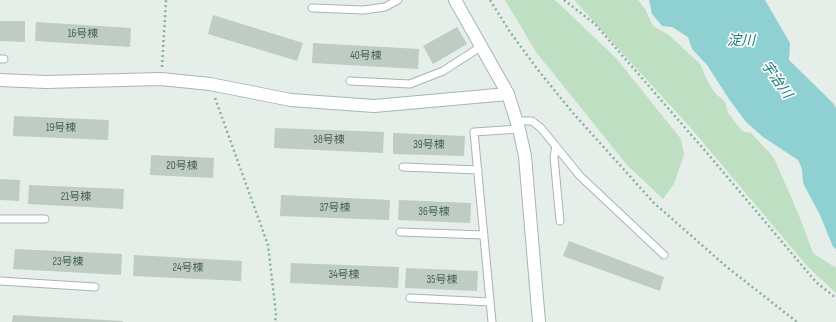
<!DOCTYPE html>
<html>
<head>
<meta charset="utf-8">
<style>
	body { margin:0 }
	canvas { display:block; background:#e5eee9 }
</style>
</head>
<body>
<canvas width="836" height="322"></canvas>
<script>
const ctx = document.querySelector('canvas').getContext('2d');
ctx.lineJoin = 'round';
function fill(path, color) {
  ctx.fillStyle = color;
  ctx.fill(path, 'evenodd');
}
function poly(rows) {
  const path = new Path2D();
  for (const r of rows) {
    path.moveTo(r[0], r[1]);
    for (let i = 2; i < r.length; i += 2) path.lineTo(r[i], r[i + 1]);
  }
  return path;
}
function trace(path, color, width, dash) {
  ctx.strokeStyle = color;
  ctx.lineWidth = width;
  ctx.lineCap = dash ? 'butt' : 'round';
  ctx.setLineDash(dash || []);
  ctx.stroke(path);
}
function drawText(font, color, halo, rows, align = 'center') {
  ctx.font = font + ' "Sofia Sans Condensed","Noto Sans JP",sans-serif';
  ctx.lineWidth = 3.5;
  ctx.setLineDash([]);
  ctx.textBaseline = 'middle';
  ctx.strokeStyle = halo;
  ctx.fillStyle = color;
  for (const [text, x, y, turn = 0] of rows) {
    ctx.save();
    ctx.translate(x, y);
    ctx.rotate((+turn || 0) * Math.PI / 180);
    ctx.textAlign = isNaN(turn) ? turn : align;
    if (halo) ctx.strokeText(text, 0, 0);
    ctx.fillText(text, 0, 0);
    ctx.restore();
  }
}
const green = poly([
	[505,0,555,0,616,58,681,139,684,155,674,184,663,199,627,165,536,52],
	[574,0,638,0,645,9,653,26,669,35,700,64,708,82,715,93,725,102,728,113,742,131,751,133,774,158,798,213,813,253,836,268,836,293,808,267,689,126]
]);
const water = poly([
	[649,0,765,0,790,43,789,60,833,103,836,108,836,249,833,247,820,215,803,183,802,169,798,160,763,137,746,122,729,99,707,65,692,49,688,37,672,27,662,26,652,14]
]);
const building = poly([
	[213,15,303,43,297,61,208,34],
	[0,21,25,21,25,42,0,41],
	[36,22,131,28,130,47,35,41],
	[457,27,467,44,433,64,423,46],
	[313,43,419,49,418,69,312,63],
	[14,116,109,120,108,140,13,136],
	[275,128,384,132,383,153,274,148],
	[393,133,465,136,464,156,393,154],
	[151,155,214,158,213,178,150,175],
	[0,179,20,180,19,201,0,200],
	[29,185,124,189,123,209,28,204],
	[281,195,390,200,389,220,280,216],
	[399,200,471,203,470,223,398,220],
	[569,241,664,277,660,291,563,256],
	[15,249,122,254,121,275,13,269],
	[134,255,242,261,241,281,133,276],
	[291,263,399,267,398,288,290,283],
	[406,268,478,271,477,291,405,288],
	[13,315,123,321,122,322,12,322]
]);
const path = poly([
	[490,0,510,32,538,70,573,113,654,203,728,268,797,322],
	[564,0,595,24,707,153,816,282,836,298],
	[162,67,166,0],
	[215,98,268,245,276,314,275,322]
]);
const service = poly([
	[312,8,364,10,385,7,398,0],
	[0,59,4,59],
	[350,81,410,84,443,71,482,46],
	[517,121,532,121,541,128,580,176,664,255],
	[556,146,554,157,560,221],
	[403,167,478,170],
	[0,219,45,219],
	[400,232,484,235],
	[0,281,95,287],
	[410,298,490,302],
	[492,322,474,132,519,129]
]);
const minor = poly([
	[0,80,46,82,161,79,210,84,291,100,374,106,508,94]
]);
const tertiary = poly([
	[455,0,508,94,519,129,525,156,539,322]
]);
const numberNames = [
	["16号棟",83,34],
	["40号棟",366,56],
	["19号棟",61,128],
	["38号棟",329,140],
	["39号棟",429,145],
	["20号棟",182,166],
	["21号棟",76,197],
	["37号棟",335,208],
	["36号棟",434,212],
	["23号棟",68,262],
	["24号棟",188,268],
	["34号棟",344,275],
	["35号棟",442,280]
];
const waterNames = [
	["淀川",741,41],
	["宇治川",776,80,55]
];
fill(green, '#bfdfc3');
fill(water, '#8fd1d2');
fill(building, '#beccc4');
trace(service, '#a7b6af', 9);
trace(minor, '#a7b6af', 14);
trace(tertiary, '#a7b6af', 14);
trace(path, '#86b19e', 2.5, [2, 3]);
trace(service, '#fff', 7);
trace(minor, '#fff', 12);
trace(tertiary, '#fff', 12);
drawText('11px', '#4a6359', null, numberNames);
drawText('italic 14px', '#1f7a7c', '#f6faf8', waterNames);
</script>
</body>
</html>
